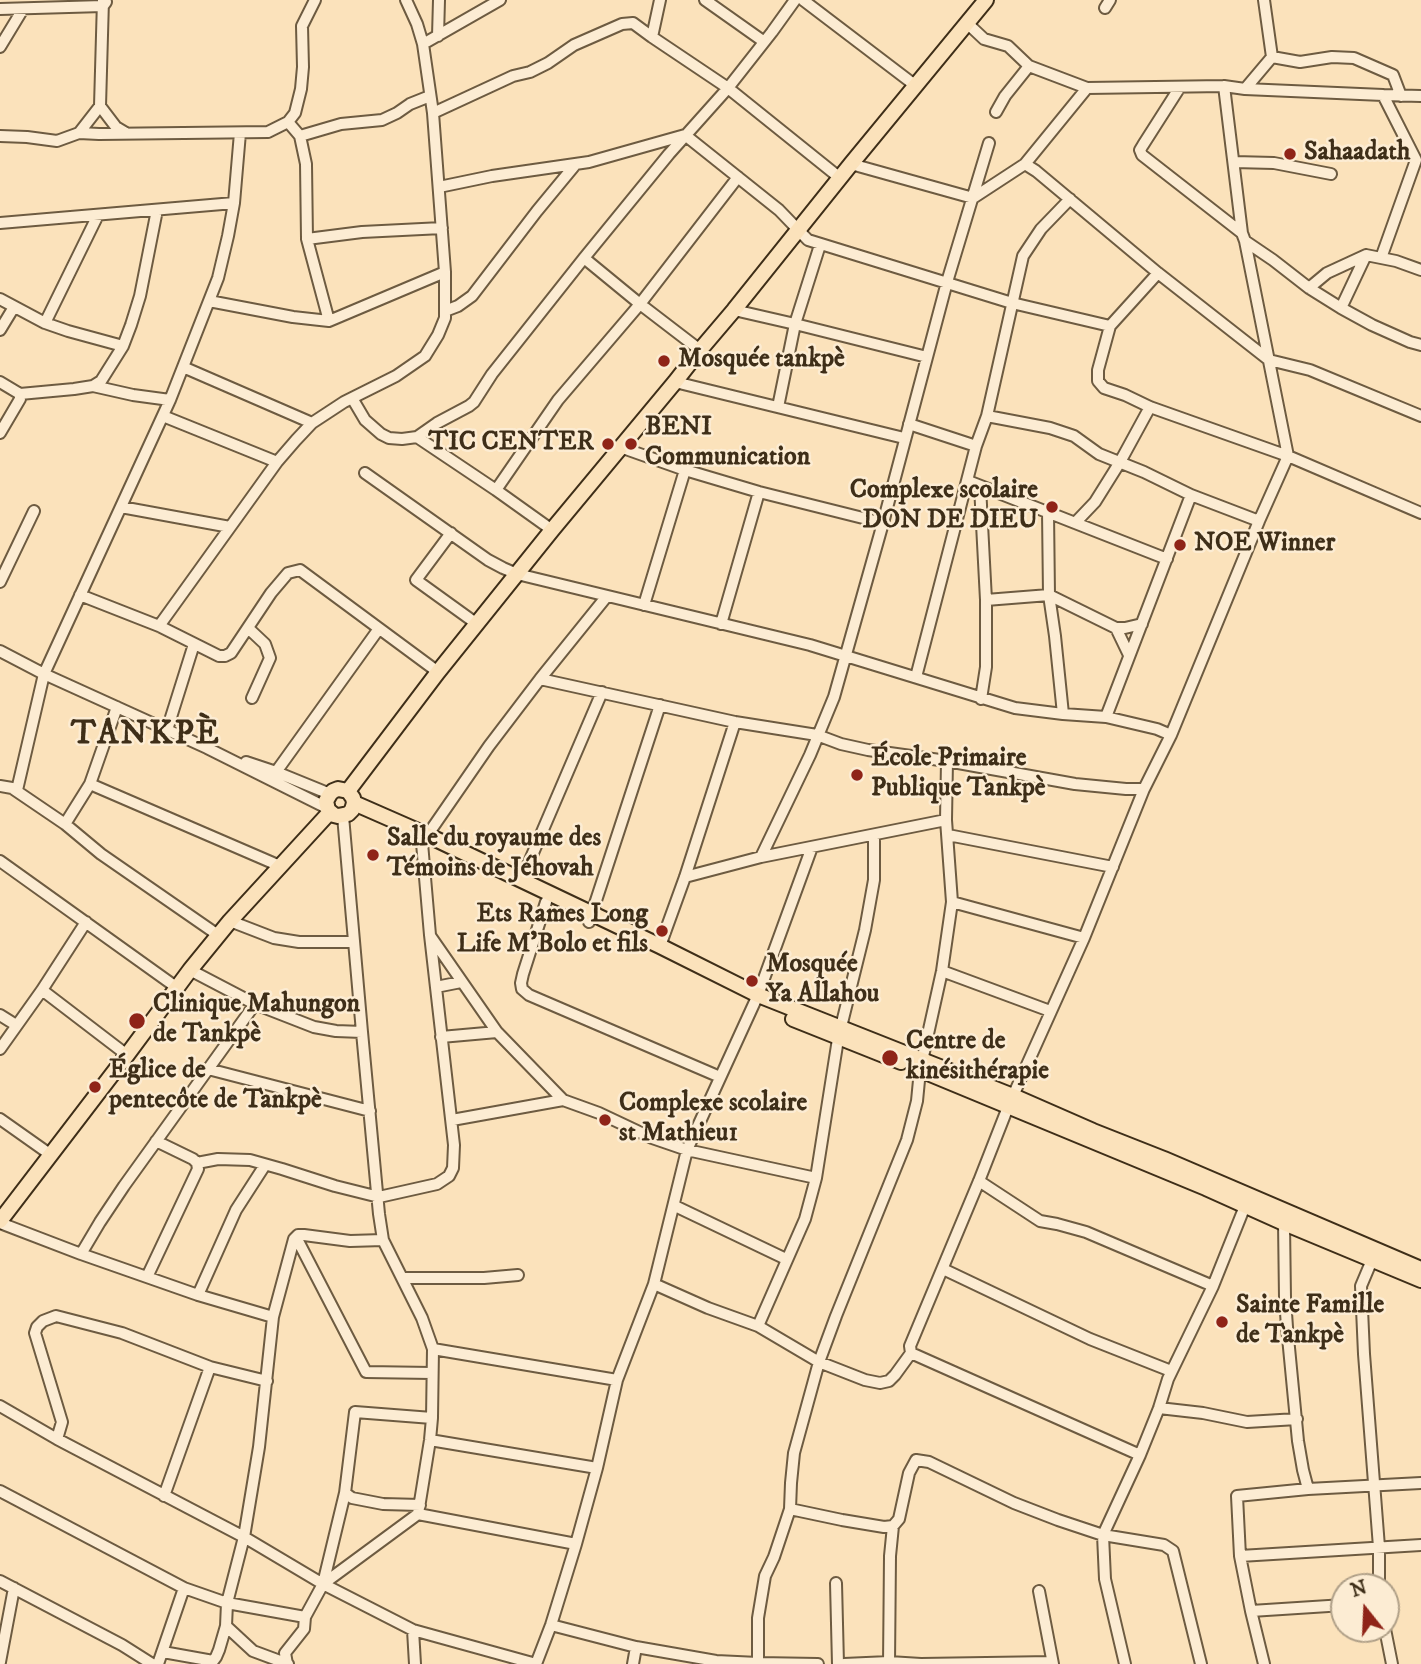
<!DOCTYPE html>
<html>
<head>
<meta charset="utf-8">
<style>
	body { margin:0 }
	#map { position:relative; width:1421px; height:1664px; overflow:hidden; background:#fbe2bb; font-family:"IM FELL DW Pica",serif }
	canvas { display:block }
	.north { position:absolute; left:1330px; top:1573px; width:70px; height:70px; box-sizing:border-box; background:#fcecd3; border:2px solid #b0a088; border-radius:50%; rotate:342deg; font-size:19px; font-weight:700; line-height:28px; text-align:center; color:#3e2e18 }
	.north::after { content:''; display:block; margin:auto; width:24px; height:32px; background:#8f2418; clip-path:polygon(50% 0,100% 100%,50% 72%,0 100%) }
</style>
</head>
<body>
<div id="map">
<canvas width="1421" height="1664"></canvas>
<div class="north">N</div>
</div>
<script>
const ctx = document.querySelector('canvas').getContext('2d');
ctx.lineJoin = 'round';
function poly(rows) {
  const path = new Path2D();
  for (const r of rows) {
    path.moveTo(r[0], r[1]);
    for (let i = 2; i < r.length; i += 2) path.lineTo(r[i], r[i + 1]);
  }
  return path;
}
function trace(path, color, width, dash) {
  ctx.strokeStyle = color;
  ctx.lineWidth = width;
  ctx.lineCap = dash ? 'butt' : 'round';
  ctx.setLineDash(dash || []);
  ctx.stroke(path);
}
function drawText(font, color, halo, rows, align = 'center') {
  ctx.font = font + ' "IM FELL DW Pica",serif';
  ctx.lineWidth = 5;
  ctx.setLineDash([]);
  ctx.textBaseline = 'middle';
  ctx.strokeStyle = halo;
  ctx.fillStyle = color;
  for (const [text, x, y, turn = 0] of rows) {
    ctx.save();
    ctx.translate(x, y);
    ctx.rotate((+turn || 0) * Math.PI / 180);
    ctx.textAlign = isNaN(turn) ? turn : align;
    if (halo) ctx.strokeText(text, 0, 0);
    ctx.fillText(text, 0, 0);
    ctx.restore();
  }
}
const minor = poly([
	[705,0,763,41],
	[803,0,916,86],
	[1105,8,1110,0],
	[0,9,103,6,106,2],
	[967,23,984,39,1008,46,1029,66,1087,88,1224,86],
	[438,36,439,0],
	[652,37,660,0],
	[423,44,500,0],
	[0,47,23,9],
	[1272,57,1300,62,1332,57,1354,58,1393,75,1401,96],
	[1180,87,1143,145,1140,150,1142,155,1242,233],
	[1087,88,1025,164,1036,171,1158,273,1269,360,1310,370,1421,416],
	[1245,89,1383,95,1416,160,1381,258],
	[1383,95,1421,96],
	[100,106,116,127,126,133],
	[996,112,1005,96,1029,66],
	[433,113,513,76,530,72,548,63,574,45,622,24,633,23,652,37,728,88,840,178],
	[288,122,300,136,306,164,307,239,329,321],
	[79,133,100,106,103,0],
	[0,136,27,137,57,141,79,133,99,134,268,132,288,122,295,113,301,89,303,67,302,26,315,0],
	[300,136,341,124,382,120,397,113,410,104,430,96],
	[1234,162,1274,163,1331,174],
	[851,164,973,198,1025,164],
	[439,187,492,176,589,162,685,135,779,210,808,240,1012,303,1110,326],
	[0,223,234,203],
	[307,239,362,232,442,228],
	[1245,241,1273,260,1309,288,1341,308,1372,325,1410,342,1421,345],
	[584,258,640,304,700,350],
	[1158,273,1110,326,1098,370,1098,381,1104,388,1125,395,1150,407,1288,456,1421,513],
	[1309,288,1327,273,1366,255,1396,261,1421,270],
	[0,299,45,323,68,331,123,346],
	[209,301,293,317,329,321,445,272],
	[1341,308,1366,255],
	[734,310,795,324,927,357],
	[445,311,458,306,472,296,537,211,575,165],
	[45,323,98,215],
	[0,330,14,307],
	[183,367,312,423],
	[0,382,20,394,74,389,93,386,101,381,123,346,131,325,140,296,157,210],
	[675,382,904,438],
	[93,386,133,395,170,400],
	[352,398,365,420,381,434,389,438,402,439,417,437,496,490,552,530],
	[778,407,795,324,820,245],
	[163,416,277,462],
	[987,416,1050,428,1074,436,1099,454,1144,472,1191,495,1259,521],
	[909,424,976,446],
	[0,433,20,399,20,394],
	[417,437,437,423,469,406,474,402,492,374,584,258,669,154,728,88,772,32,795,0],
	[620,447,685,470,759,492,883,523],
	[365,473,488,560,503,568,517,574,810,645,1015,708,1063,714],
	[968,481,1167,559],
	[980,486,986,600,986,667,981,699],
	[496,490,558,400,640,304,738,177],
	[121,507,230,527],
	[1048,512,1049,595,1055,636,1063,714,1106,717,1157,729,1171,735],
	[1075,523,1095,502,1120,462,1150,407],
	[451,533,416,580,477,624],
	[0,582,34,511],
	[80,595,159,626,219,656,225,656,231,653,271,593,288,573,300,570,438,672],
	[986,600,1049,595,1116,628,1125,628,1142,624],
	[644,605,685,470],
	[721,624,759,492],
	[159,626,277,462,296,440,312,423,344,402,396,376,425,356,438,335,445,318,445,272,433,113,423,44,417,24,406,0],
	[248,628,265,644,270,658,252,698],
	[1116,628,1129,655],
	[0,651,44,674,207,748,327,808],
	[916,677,976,446,987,416,1023,256,1041,229,1070,199],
	[540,679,735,722,817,735,841,744,868,750,947,761,1075,784,1126,789,1144,789],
	[117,707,90,784,65,824,101,854,218,935],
	[1106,717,1191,495],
	[167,730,194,644],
	[246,762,276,772,330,794],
	[276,772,378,630],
	[90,784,280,866],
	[0,786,12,788,65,824],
	[17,790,44,674,170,400,218,278,228,236,234,203,240,133],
	[948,835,1113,867],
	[761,857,810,755,834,697,883,523,947,282,989,143],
	[0,861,176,987],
	[685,877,761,857,946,820],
	[521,881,602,692],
	[546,902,523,974,521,983,522,989,529,995,720,1077],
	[952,902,1084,938],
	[230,921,274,938,299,942,354,942],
	[589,922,660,705],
	[431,937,497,1032,563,1100,599,1113,652,1138,687,1150,816,1178],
	[660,946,685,877,735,722],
	[190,970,255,1004,314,1027,336,1031,362,1032],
	[942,971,1050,1011],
	[436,987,461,982],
	[42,990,127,1055],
	[0,1015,16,1025],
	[441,1037,497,1032],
	[0,1049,42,990,86,922],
	[208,1069,370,1111],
	[0,1119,51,1155],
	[452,1120,563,1100],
	[197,1163,218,1159,250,1160,282,1169,335,1186,379,1197,437,1184,449,1176,453,1168,454,1145,430,935,422,843,489,746,540,679,607,596],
	[979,1181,1040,1221,1057,1224,1086,1232,1213,1286],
	[675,1206,786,1259],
	[1286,1217,1284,1223,1285,1298,1287,1327,1298,1441,1303,1470,1308,1489],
	[0,1223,81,1254,198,1295,273,1317],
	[296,1237,366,1372,432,1373],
	[81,1254,100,1222,124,1186,255,1004],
	[1376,1255,1372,1260,1361,1286,1364,1354,1379,1547,1379,1587],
	[943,1269,1090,1339,1171,1371],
	[147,1277,198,1169,197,1163,193,1159,156,1141],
	[403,1278,484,1278,518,1275],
	[654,1284,708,1308,758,1326,819,1362,865,1380,880,1383,889,1381,895,1375,911,1353,910,1346,979,1181,1008,1107,1084,938,1144,789,1171,735,1259,521,1288,456,1245,241,1242,233,1224,86,1245,89,1272,57,1264,0],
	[198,1295,236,1210,265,1165],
	[758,1326,805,1219,816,1178,838,1039,865,930,874,880,874,835],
	[433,1349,617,1380],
	[911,1353,1140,1455],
	[0,1406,57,1439,244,1537,323,1584,305,1617,304,1629,285,1653,287,1664],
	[1159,1408,1203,1413,1247,1422,1297,1419],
	[57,1439,62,1422,35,1333,37,1327,43,1321,56,1316,122,1333,210,1367,267,1381],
	[430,1440,597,1468],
	[0,1491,184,1588,227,1603,305,1617],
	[164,1496,210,1367],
	[420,1505,383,1504,352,1498,345,1493,355,1412,432,1418],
	[790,1509,842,1520,884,1527,893,1526],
	[418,1514,576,1544],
	[1240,1556,1421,1545],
	[0,1581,122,1645,152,1664],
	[836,1583,838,1664],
	[323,1584,418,1514,430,1440,432,1418,433,1349,422,1318,383,1240,379,1214,362,1032,343,816],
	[323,1584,413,1630,536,1664],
	[323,1584,345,1493],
	[1039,1591,1053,1664],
	[1251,1611,1344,1605],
	[551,1625,636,1647,716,1661,758,1663,818,1664],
	[226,1626,253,1651,288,1664],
	[1385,1629,1392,1664],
	[413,1630,415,1664],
	[163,1652,213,1661,216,1657,219,1650,226,1626,227,1603,244,1537,259,1447,273,1317,294,1239,298,1235,304,1235,350,1241,383,1240],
	[0,1662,14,1588],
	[158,1664,184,1588],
	[536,1664,551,1625,576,1544,597,1468,617,1380,654,1284,687,1150,758,995,812,847],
	[633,1664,636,1647],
	[758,1664,758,1618,765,1576,774,1557,790,1509,791,1483,794,1453,819,1362,836,1316,907,1140,917,1101,920,1070,942,971,952,902,946,820,947,761],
	[844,1664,889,1662,921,1664,1052,1662],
	[889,1664,890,1556,893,1526,899,1519,909,1473,916,1460,929,1462,1014,1503,1058,1520,1103,1535,1164,1545,1173,1551,1201,1664],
	[1125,1664,1105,1579,1103,1535,1140,1455,1159,1408,1168,1379,1213,1286,1245,1206,1249,1202],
	[1264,1664,1251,1611,1240,1556,1237,1496,1308,1489,1421,1483]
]);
const major = poly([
	[348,791,438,672,552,530,675,382,700,350,734,310,851,164,986,0],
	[354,803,352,810,348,814,338,816,334,815,328,810,326,801,330,794,333,791,338,789,348,791,353,798,354,803,427,835,660,946,758,995,1013,1096,1093,1131,1164,1159,1421,1269],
	[793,1019,901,1062],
	[923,1071,1206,1188,1284,1223,1421,1280],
	[0,1221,127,1055,190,970,230,921,330,812]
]);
const markers = [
	[1290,154,7,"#8f2418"],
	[664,361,7,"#8f2418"],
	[608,444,7,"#8f2418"],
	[631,444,7,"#8f2418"],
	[1052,507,7,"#8f2418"],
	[1180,545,7,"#8f2418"],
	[857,775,7,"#8f2418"],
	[373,855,7,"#8f2418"],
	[662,931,7,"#8f2418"],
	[752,981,7,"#8f2418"],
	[137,1021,9,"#8f2418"],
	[890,1058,9,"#8f2418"],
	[95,1087,7,"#8f2418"],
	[605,1120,7,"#8f2418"],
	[1222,1322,7,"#8f2418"]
];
const poiNames = [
	["Sahaadath",1304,154],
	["Mosquée tankpè",678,361],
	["BENI",645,429],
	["Communication",645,459],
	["TIC CENTER",594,444,"right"],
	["Complexe scolaire",1038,492,"right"],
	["DON DE DIEU",1038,522,"right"],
	["NOE Winner",1194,545],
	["École Primaire",871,760],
	["Publique Tankpè",871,790],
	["Salle du royaume des",387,840],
	["Témoins de Jéhovah",387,870],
	["Ets Rames Long",648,916,"right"],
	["Life M'Bolo et fils",648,946,"right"],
	["Mosquée",766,966],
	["Ya Allahou",766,996],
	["Clinique Mahungon",153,1006],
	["de Tankpè",153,1036],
	["Centre de",906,1043],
	["kinésithérapie",906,1073],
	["Églice de",109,1072],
	["pentecôte de Tankpè",109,1102],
	["Complexe scolaire",619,1105],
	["st Mathieu1",619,1135],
	["Sainte Famille",1236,1307],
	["de Tankpè",1236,1337]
];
const districtNames = [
	["TANKPÈ",146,736]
];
trace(minor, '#6d5b41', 14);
trace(major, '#3e2e18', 18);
trace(minor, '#fcecd3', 10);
trace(major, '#fbe2bb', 14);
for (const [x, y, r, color] of markers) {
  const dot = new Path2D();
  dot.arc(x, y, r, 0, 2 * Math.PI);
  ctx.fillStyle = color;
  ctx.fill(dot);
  trace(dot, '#fcecd3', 2.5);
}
drawText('bold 26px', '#3e2e18', '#fcecd3', poiNames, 'left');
ctx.letterSpacing = '2px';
drawText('bold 33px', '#3e2e18', '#fcecd3', districtNames);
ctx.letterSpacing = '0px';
</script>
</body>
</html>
